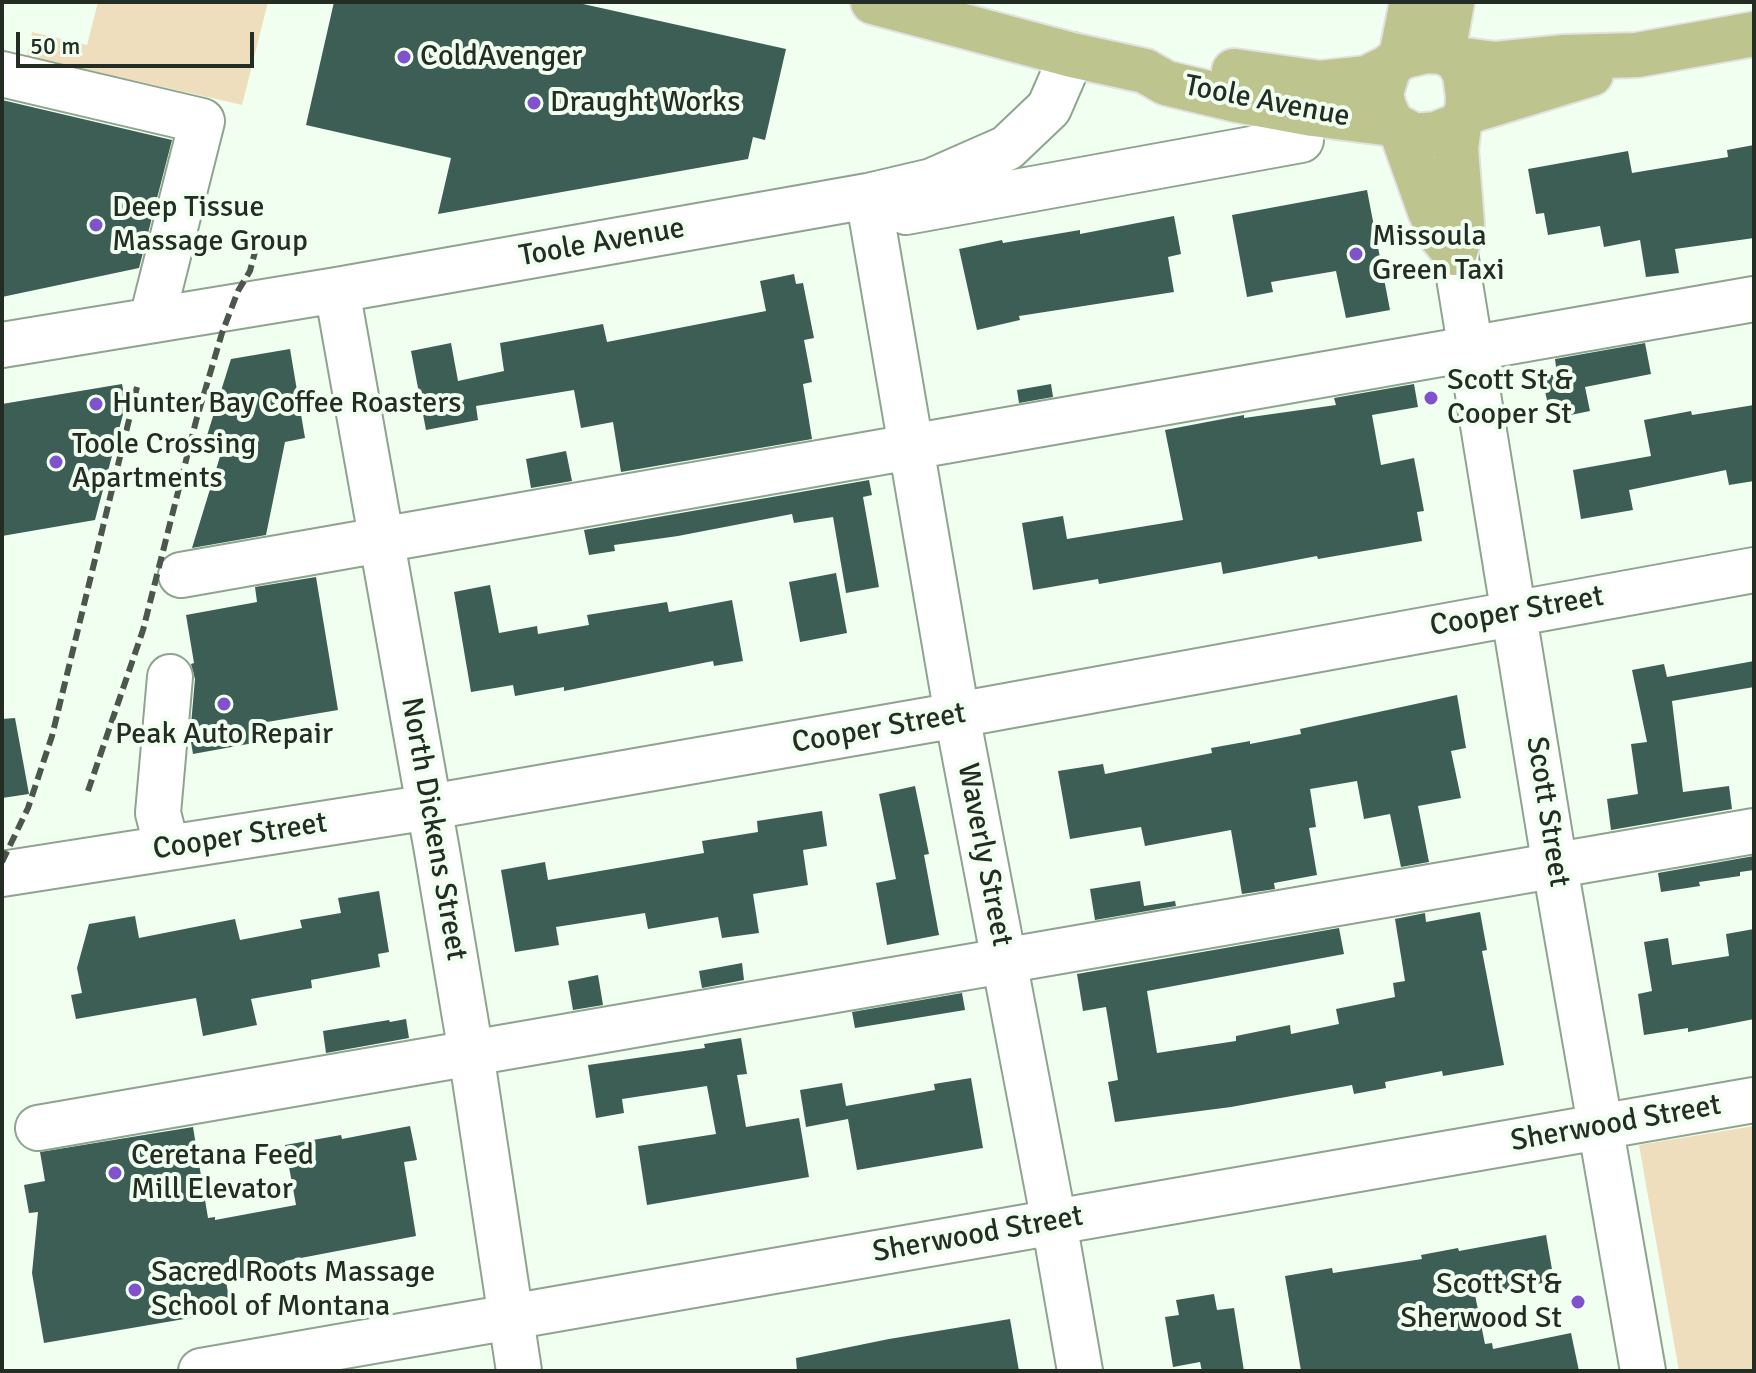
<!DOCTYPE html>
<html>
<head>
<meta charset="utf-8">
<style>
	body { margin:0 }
	#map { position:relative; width:1756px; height:1373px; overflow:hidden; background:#f0fff0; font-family:Signika,sans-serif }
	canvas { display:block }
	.frame { position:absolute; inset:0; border:4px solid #242d24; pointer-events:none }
	.scale { position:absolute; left:16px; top:32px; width:238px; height:36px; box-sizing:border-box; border:4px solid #242d24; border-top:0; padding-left:10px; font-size:24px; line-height:28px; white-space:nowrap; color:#242d24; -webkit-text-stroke:6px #f0fff0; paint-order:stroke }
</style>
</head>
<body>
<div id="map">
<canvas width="1756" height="1373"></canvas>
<div class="frame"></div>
<div class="scale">50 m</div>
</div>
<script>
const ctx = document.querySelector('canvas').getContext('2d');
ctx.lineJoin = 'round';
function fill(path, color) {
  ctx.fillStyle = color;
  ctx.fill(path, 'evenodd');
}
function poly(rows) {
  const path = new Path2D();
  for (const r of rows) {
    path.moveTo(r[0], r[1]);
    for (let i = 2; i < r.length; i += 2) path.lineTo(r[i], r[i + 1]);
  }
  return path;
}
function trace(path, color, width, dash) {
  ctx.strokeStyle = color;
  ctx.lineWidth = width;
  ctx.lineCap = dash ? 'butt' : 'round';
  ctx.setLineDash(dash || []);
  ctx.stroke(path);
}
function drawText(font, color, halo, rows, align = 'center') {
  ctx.font = font + ' Signika,sans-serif';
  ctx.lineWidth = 8;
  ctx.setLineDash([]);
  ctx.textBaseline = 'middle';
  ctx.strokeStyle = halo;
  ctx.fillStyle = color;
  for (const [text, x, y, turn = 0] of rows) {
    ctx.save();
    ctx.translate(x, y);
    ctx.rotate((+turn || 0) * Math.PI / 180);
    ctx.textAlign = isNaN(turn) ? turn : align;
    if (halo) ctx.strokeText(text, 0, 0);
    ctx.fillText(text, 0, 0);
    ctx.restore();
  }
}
const green = poly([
	[98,2,268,2,242,105,133,80,25,65,32,32,87,45],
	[1754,1126,1754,1371,1679,1371,1639,1145]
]);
const building = poly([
	[334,2,574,2,786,49,765,140,753,137,748,159,438,214,451,158,306,125],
	[2,100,172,140,139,268,2,297],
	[1754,145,1754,238,1675,249,1679,273,1646,277,1640,240,1604,247,1600,226,1548,235,1544,213,1536,214,1528,169,1628,151,1632,173,1728,157,1727,150],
	[1367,190,1390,310,1346,318,1336,271,1271,282,1273,292,1247,297,1232,215],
	[1174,216,1181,254,1168,257,1174,292,1019,316,1020,320,977,330,959,249,1002,240,1003,243,1080,230,1080,234],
	[794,274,796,284,803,283,814,338,804,340,812,382,803,384,812,439,621,472,613,422,581,428,574,390,476,406,478,420,426,430,411,351,451,343,458,381,504,371,500,343,603,324,607,342,766,311,760,281],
	[1645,343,1651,374,1585,387,1590,411,1551,419,1542,377,1557,374,1555,359],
	[290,349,305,438,285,442,266,535,192,548,222,450,204,445,231,359],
	[122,384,126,403,95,520,2,536,2,404],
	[1051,384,1053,397,1019,403,1017,390],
	[1414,384,1418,407,1372,415,1381,465,1414,458,1424,511,1417,512,1422,541,1318,559,1317,556,1223,574,1221,562,1099,584,1098,579,1033,590,1022,523,1063,516,1067,539,1183,520,1165,430,1244,415,1244,418,1336,405,1334,398],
	[1754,405,1754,481,1729,485,1726,470,1629,490,1633,510,1581,519,1573,470,1651,456,1644,420,1691,411,1692,415],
	[566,451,572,481,531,488,526,459],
	[869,480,872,495,863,497,879,587,846,593,833,517,794,523,792,514,678,536,614,545,615,551,589,555,584,530],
	[836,573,847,633,800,642,789,582],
	[316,577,338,710,267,722,270,740,193,754,190,736,195,679,191,664,194,663,186,615,257,602,255,587],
	[490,585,499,633,537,626,538,634,589,625,587,615,667,602,669,612,732,600,743,661,714,666,713,661,564,691,564,687,515,696,513,685,471,692,454,592],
	[1754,661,1754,687,1672,701,1683,792,1729,786,1732,809,1611,830,1607,799,1638,794,1631,744,1647,742,1632,670,1664,664,1667,677],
	[1457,695,1466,748,1451,751,1461,798,1418,806,1429,862,1401,867,1390,814,1364,819,1357,781,1310,789,1316,827,1309,828,1317,875,1274,883,1275,889,1242,894,1231,830,1145,846,1141,827,1070,839,1058,771,1103,764,1105,774,1212,753,1211,748,1250,741,1250,744,1301,734,1300,729],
	[15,718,29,794,2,798,2,719],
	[915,786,929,854,924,855,939,935,887,945,876,883,896,879,879,794],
	[822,811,827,846,803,850,808,885,753,894,759,933,722,938,718,917,648,929,645,913,556,927,559,945,515,952,501,870,545,862,548,880,704,853,702,841,758,832,757,821],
	[1754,856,1754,870,1740,872,1740,876,1699,882,1700,886,1661,892,1658,873],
	[1140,881,1144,906,1175,901,1176,906,1095,920,1090,889],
	[379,891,389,952,378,954,380,967,311,980,312,988,251,999,257,1025,203,1036,196,998,76,1019,71,995,82,993,77,968,89,924,135,916,139,938,235,919,240,940,302,928,300,920,341,913,338,898],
	[1480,912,1487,950,1482,951,1504,1065,1443,1076,1442,1071,1385,1082,1386,1088,1354,1094,1352,1085,1231,1107,1115,1122,1108,1082,1118,1080,1106,1007,1083,1011,1077,974,1339,928,1344,954,1147,991,1157,1053,1236,1041,1236,1036,1290,1025,1291,1034,1339,1024,1336,1009,1395,997,1393,983,1405,981,1395,919,1425,913,1426,922],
	[1754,929,1754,1019,1688,1032,1688,1028,1644,1035,1638,994,1652,991,1644,942,1668,938,1672,965,1729,956,1726,934],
	[742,963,744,980,702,988,699,971],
	[598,975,603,1005,573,1010,568,981],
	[962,993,965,1010,855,1028,852,1012],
	[406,1019,409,1038,326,1053,323,1031,389,1020,390,1022],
	[741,1038,747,1074,737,1075,746,1127,799,1118,809,1177,647,1205,638,1146,716,1134,707,1086,622,1099,624,1113,596,1118,588,1065,705,1048,704,1044],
	[971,1078,983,1148,857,1170,848,1119,806,1127,800,1090,842,1083,846,1106,935,1090,934,1084],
	[410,1126,417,1160,404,1162,416,1236,285,1261,286,1270,226,1281,231,1311,44,1343,32,1273,38,1212,29,1213,24,1185,45,1181,40,1152,193,1127,208,1218,215,1217,215,1220,296,1205,285,1145,341,1135,342,1139],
	[1546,1235,1554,1281,1475,1295,1485,1344,1492,1343,1493,1349,1571,1333,1579,1371,1301,1371,1285,1276,1332,1268,1333,1273,1422,1259,1421,1255,1458,1248,1459,1251],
	[1214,1294,1217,1310,1234,1308,1244,1371,1202,1371,1200,1362,1173,1367,1165,1317,1179,1315,1176,1300],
	[1010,1319,1019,1371,797,1371,796,1358,889,1339]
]);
const minor = poly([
	[2,74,202,121,152,319],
	[868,196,957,715,1054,1222,1080,1371],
	[906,212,1301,140],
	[1455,253,1555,867,1643,1371],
	[337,290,437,851,471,1053,519,1371],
	[2,345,337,290,868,196,932,181,1007,148,1049,108,1072,55],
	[181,575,1754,299],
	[167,848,158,813,170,677],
	[2,874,430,807,957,715,1754,570],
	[38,1128,1754,831],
	[201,1371,1754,1100]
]);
const major = poly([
	[873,2,1072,55,1145,71,1166,83,1237,100,1313,114,1392,124],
	[1443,52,1452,2],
	[1401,57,1412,2],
	[1457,59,1495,64,1565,57,1637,55,1754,34],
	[1234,71,1320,83,1367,78,1389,67],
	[1467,112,1591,74],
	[1401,130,1430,211,1442,237,1455,253],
	[1455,253,1462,224,1456,149,1459,125,1467,112,1468,97,1465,74,1457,59,1443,52,1426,51,1401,57,1389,67,1381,93,1384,107,1392,124,1415,136,1436,134,1459,125]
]);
const rail = poly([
	[88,791,143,630,196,421,222,333,238,291,250,271,258,240],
	[2,862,28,808,52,736,137,387]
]);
const markers = [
	[404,57,8,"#8053cc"],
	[534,103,8,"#8053cc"],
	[96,225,8,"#8053cc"],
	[1356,254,8,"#8053cc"],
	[1431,398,8,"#8053cc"],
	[96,404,8,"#8053cc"],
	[56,462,8,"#8053cc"],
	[224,704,8,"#8053cc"],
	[115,1173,8,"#8053cc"],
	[135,1290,8,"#8053cc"],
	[1578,1302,8,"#8053cc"]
];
const poiNames = [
	["ColdAvenger",420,57],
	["Draught Works",550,103],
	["Deep Tissue",112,208],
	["Massage Group",112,242],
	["Missoula",1372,237],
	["Green Taxi",1372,271],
	["Scott St &",1447,381],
	["Cooper St",1447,415],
	["Hunter Bay Coffee Roasters",112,404],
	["Toole Crossing",72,445],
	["Apartments",72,479],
	["Peak Auto Repair",224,735,"center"],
	["Ceretana Feed",131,1156],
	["Mill Elevator",131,1190],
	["Sacred Roots Massage",151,1273],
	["School of Montana",151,1307],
	["Scott St &",1562,1285,"right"],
	["Sherwood St",1562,1319,"right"]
];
const streetNames = [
	["Toole Avenue",1267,102,11],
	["Toole Avenue",602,243,-10],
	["Cooper Street",1517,612,-10],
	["Cooper Street",879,729,-10],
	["Scott Street",1547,812,81],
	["North Dickens Street",433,829,80],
	["Cooper Street",240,837,-9],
	["Waverly Street",984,855,79],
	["Sherwood Street",1616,1124,-10],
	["Sherwood Street",978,1235,-10]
];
fill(green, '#eedebd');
fill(building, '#3d5e55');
trace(minor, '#8da48e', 48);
trace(major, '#e0e2e0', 48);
trace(minor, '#fff', 44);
trace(major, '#bec48e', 44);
trace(rail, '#4c564c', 6, [12, 6]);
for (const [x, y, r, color] of markers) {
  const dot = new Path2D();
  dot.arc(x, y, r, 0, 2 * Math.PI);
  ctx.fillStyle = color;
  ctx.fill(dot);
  trace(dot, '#f0fff0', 3);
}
drawText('30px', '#242d24', '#f0fff0', poiNames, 'left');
drawText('30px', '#242d24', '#f0fff0', streetNames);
</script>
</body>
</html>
